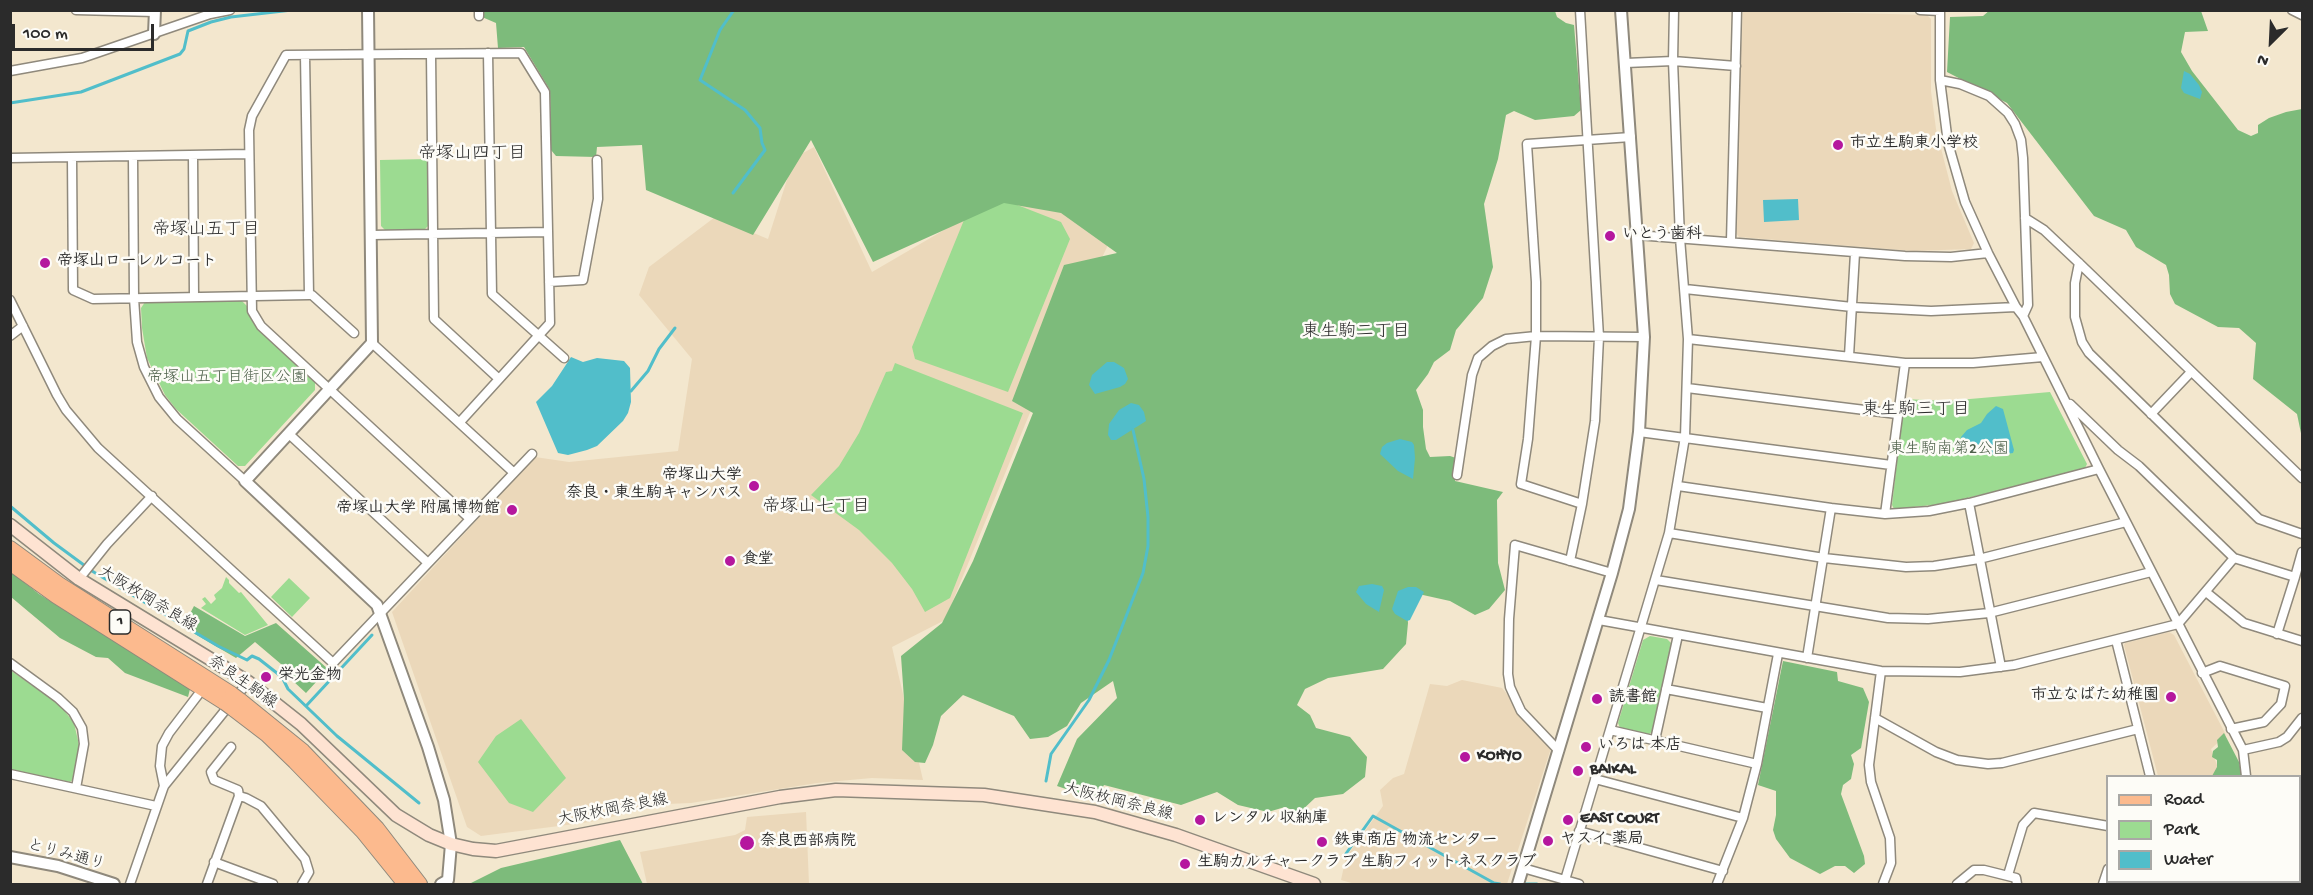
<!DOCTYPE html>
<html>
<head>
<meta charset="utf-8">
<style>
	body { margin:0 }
	#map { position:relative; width:2313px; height:895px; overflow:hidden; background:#f3e7ce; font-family:"Gochi Hand",sans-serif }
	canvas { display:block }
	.frame { position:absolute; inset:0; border:12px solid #2b2b2b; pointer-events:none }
	.legend { position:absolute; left:2106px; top:775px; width:195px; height:108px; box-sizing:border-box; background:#fdfcf7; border:2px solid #a9a8a5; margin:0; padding:8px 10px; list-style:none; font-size:18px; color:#2b2b2b }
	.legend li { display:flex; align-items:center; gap:12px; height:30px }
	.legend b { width:30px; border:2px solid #a9a8a5 }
	.north { position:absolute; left:2241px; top:12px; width:60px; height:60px; -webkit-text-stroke:4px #fdfcf7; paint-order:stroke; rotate:204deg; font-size:16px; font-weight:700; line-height:24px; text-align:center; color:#2b2b2b }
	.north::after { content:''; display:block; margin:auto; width:21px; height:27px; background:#2b2b2b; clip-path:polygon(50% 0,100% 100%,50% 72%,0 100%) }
	.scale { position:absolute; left:12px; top:24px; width:142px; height:27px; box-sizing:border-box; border:3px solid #2b2b2b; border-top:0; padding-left:8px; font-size:18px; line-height:21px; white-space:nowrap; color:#2b2b2b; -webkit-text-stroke:4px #fdfcf7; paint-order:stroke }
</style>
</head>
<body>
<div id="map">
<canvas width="2313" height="895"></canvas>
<div class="frame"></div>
<ul class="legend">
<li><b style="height:8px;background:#fcba8e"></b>Road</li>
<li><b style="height:16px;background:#9cdb91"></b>Park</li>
<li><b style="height:16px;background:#51beca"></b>Water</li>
</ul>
<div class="north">N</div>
<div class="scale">100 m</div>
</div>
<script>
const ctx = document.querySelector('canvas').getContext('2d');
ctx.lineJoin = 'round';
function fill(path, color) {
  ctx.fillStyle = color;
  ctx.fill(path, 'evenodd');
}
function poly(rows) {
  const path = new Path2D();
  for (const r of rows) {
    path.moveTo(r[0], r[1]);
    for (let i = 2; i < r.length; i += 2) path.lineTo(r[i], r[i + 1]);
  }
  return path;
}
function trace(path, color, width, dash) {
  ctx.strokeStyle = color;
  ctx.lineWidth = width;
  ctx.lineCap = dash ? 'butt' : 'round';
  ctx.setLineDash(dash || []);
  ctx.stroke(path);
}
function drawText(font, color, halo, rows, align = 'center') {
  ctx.font = font + ' "Gochi Hand","Klee One",sans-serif';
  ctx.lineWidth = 5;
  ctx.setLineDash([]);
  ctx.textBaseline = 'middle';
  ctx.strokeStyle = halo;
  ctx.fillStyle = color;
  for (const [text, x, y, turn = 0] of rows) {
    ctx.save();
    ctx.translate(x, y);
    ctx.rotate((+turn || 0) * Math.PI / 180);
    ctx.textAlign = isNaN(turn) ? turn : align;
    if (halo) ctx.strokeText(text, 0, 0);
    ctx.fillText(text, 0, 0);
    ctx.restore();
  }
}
const built = poly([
	[1743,10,1927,15,1931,19,1931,91,1936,129,1952,191,1974,243,1971,249,1913,251,1739,237,1736,233,1738,113],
	[814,147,872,272,1011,191,1120,219,1029,415,945,620,892,647,923,780,872,778,817,783,691,803,667,804,590,822,481,836,467,827,392,612,535,457,569,462,678,451,692,359,639,295,649,267,715,217,768,239,794,158],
	[2169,632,2174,635,2226,735,2211,749,2221,776,2158,776,2124,645,2125,643],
	[1462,680,1502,688,1551,748,1507,884,1355,884,1341,880,1346,857,1383,806,1380,790,1393,778,1404,774,1430,684,1447,686],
	[806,812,809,884,647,884,640,852,735,835,745,830,747,817]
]);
const green = poly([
	[428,159,429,225,424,230,386,231,381,226,380,160],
	[1002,199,1061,222,1070,239,1008,392,915,359,912,347,964,220],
	[242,301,247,306,254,324,260,331,315,382,315,390,245,466,238,466,176,409,165,395,147,358,142,328,141,308,145,302],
	[895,363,1023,413,950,598,925,612,912,589,892,563,859,530,811,495,839,466,859,433,886,372,892,371],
	[2050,392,2087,464,2084,470,1942,504,1894,509,1892,505,1904,399,1947,401],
	[226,577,229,580,229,583,239,593,241,592,268,625,245,635,201,608,206,604,202,599,205,597,211,604,216,599,214,595,222,588],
	[289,578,310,598,292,617,271,597],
	[1650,636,1667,639,1671,643,1653,731,1648,735,1620,728,1618,723,1643,640],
	[10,670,60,705,74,723,80,749,74,779,70,782,11,770],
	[521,719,566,778,533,812,509,803,478,762,496,736]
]);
const forest = poly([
	[1990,10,2201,11,2208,31,2185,32,2181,52,2192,71,2238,130,2251,136,2258,133,2258,125,2269,118,2286,112,2302,109,2302,438,2297,414,2253,379,2256,343,2239,328,2218,327,2175,304,2170,294,2169,275,2166,265,2136,247,2126,230,2094,216,2007,103,1947,72,1950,17,1983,16],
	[482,11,1555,11,1557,17,1566,23,1574,25,1581,110,1574,116,1535,120,1514,111,1506,115,1498,159,1484,204,1493,267,1483,298,1456,330,1450,350,1434,362,1428,374,1416,390,1423,410,1423,427,1426,449,1430,457,1450,456,1456,458,1455,481,1503,492,1497,500,1498,563,1505,590,1489,609,1475,615,1450,601,1405,591,1408,623,1406,644,1383,669,1328,678,1305,689,1297,705,1310,715,1316,728,1350,737,1367,757,1365,777,1343,794,1315,798,1299,813,1285,807,1268,812,1238,805,1217,792,1181,805,1104,785,1096,799,1057,786,1077,739,1117,698,1113,681,1081,703,1067,726,1048,737,1030,739,1014,716,963,695,941,716,933,745,925,763,915,762,902,750,904,699,901,656,942,623,973,561,1033,413,1012,401,1064,265,1117,253,1061,213,1004,203,873,262,811,140,753,235,646,190,642,145,597,147,596,157,556,156,551,150,550,90,524,47,498,48,496,23,482,17],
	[10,571,39,594,190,689,188,697,125,673,108,658,96,657,60,638,11,597],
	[194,606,245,636,276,623,328,669,306,693,293,681,288,670,255,642,236,658,183,627],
	[1783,661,1837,672,1838,681,1863,688,1869,702,1861,748,1851,755,1854,764,1851,779,1843,785,1841,794,1864,856,1865,864,1854,873,1845,866,1835,866,1820,874,1790,858,1776,839,1773,830,1776,815,1776,791,1758,785],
	[2224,733,2239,762,2242,776,2212,776,2217,767,2217,760,2212,757,2213,751,2218,747,2217,740],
	[620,840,643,884,469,884,501,868]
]);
const water = poly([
	[2184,71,2190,74,2199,85,2202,92,2200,99,2184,93,2181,88],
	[1798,199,1799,220,1764,222,1763,200],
	[571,357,583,362,597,358,624,361,630,368,631,402,628,413,623,421,597,446,587,450,568,455,558,453,536,402,552,386],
	[1107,362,1114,362,1124,368,1128,379,1125,384,1120,387,1095,394,1089,385,1092,375],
	[1131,403,1139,405,1144,412,1146,421,1116,440,1111,440,1108,435,1109,424,1119,410],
	[1996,406,2003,409,2014,450,2013,453,1999,455,1971,454,1960,447,1961,437,1967,430,1981,423,1987,414],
	[1400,439,1412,442,1414,445,1415,458,1413,479,1398,471,1380,454,1382,447,1387,443],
	[1372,584,1382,586,1384,590,1379,612,1366,604,1356,592,1359,586],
	[1408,587,1416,587,1424,592,1410,620,1407,621,1395,614,1392,609,1398,591]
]);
const stream = poly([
	[10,103,81,92,180,54,184,49,188,31,211,22,231,17,292,10],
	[733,193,765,150,762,143,760,128,745,110,700,80,720,30,734,10],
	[631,391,648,371,659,349,675,328],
	[10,506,54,543,92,571,218,646,247,660,252,656,259,659,282,677,288,689,337,736,419,803],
	[306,706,372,635],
	[1046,781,1051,754,1089,700,1109,660,1143,573,1148,546,1148,517,1144,479,1133,430],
	[1345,855,1373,816,1494,883,1500,884],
	[1522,884,1537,884]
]);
const minor = poly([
	[76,10,155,12],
	[479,10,479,16],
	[1920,10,1940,11],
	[1940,10,1940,80,1948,143,1965,202,1988,253,2016,307,2023,316,2099,469,2243,750,2246,776],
	[2292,10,2302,15],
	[488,53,492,294,564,358],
	[431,54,434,319,499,379],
	[305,55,309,295,312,295,354,333],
	[1626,63,1673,61,1736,66],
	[10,71,82,58,210,14,230,10],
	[1940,80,1960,84,1989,96,2008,113,2015,124,2021,140,2023,158,2028,305,2023,316],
	[193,156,194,297],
	[72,157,73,290,93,299,309,295],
	[133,157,134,298,137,342,144,367,159,397,177,419,245,481],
	[10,158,249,154],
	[2025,218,2044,230,2079,263,2302,478],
	[372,235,548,232],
	[1637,235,1905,256,1951,257,1988,253],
	[1731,241,1737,10],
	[2079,263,2075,283,2075,317,2082,342,2089,353,2259,519,2302,534],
	[549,282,583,280,598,199,597,160],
	[1685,289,1852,307,1931,311,2016,307],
	[10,300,57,395,66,410,98,448,333,663,532,454],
	[10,336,23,326],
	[1688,339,1905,363,1973,363,2043,357],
	[372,343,513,472],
	[1849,356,1855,253],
	[1687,388,1897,414],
	[2070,404,2118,450,2139,466,2234,558,2295,577,2302,552],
	[2151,414,2191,372],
	[460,422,550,323,545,92,521,53,286,55,252,116,249,130,252,311,261,326,469,518],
	[1639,432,1891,465],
	[289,434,428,563],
	[1457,475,1472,375,1478,358,1492,346,1506,339,1536,336,1644,337],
	[1678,486,1831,508,1885,514,1929,511,1969,503,2099,469],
	[1969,503,2001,667],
	[1582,504,1521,484,1528,439,1536,336,1536,282,1527,144,1631,137],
	[1885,514,1905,363],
	[1669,533,1824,558,1906,567,1934,566,1979,559,2126,522],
	[1570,561,1582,504,1595,421,1599,337,1580,10],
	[79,579,107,544,152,496],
	[1656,580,1888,618,1928,619,1989,613,2151,572],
	[2206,592,2244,623,2302,641],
	[1599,620,1881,671,1960,672,2014,665,2178,624,2234,558],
	[2277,634,2295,577],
	[2116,640,2150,776],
	[1807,658,1831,508],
	[10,663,58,698,73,712,82,728,84,744,76,788],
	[1881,671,1869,765,1871,782,1890,838,1891,863,1883,884],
	[2202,673,2220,666,2285,686,2281,704,2264,722,2231,729],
	[1666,689,1767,708],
	[1875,718,1936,752,1957,760,1988,764,2002,763,2138,729],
	[1610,730,1757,764],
	[1655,740,1678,635],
	[2243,750,2279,742,2287,737,2302,718],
	[1559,751,1521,711,1510,687,1508,674,1509,619,1515,545,1612,573],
	[10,774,156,806],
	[1595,779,1743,818],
	[164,786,160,766,162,746,169,733,198,695],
	[239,796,246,798,261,806,305,859,309,872,302,884],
	[1579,831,1723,871],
	[214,862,273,884],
	[1523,868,1579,884],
	[2008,875,2023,825,2034,813,2108,826],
	[1565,880,1669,533,1685,437,1688,339,1680,238,1673,61,1674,10],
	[2161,882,2161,884],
	[2294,882,2295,884],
	[130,884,164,786,248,682],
	[207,884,239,796,238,790,214,780,211,772,231,747],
	[1717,884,1743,818,1757,764,1778,654],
	[1957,884,1974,870,1984,870,2016,878,2017,884],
	[2103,884,2108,869]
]);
const tertiary = poly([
	[368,10,372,343,245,481,377,605,428,747,444,800,451,844,448,880,441,884],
	[154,34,155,10],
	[10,857,58,866,114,884],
	[1518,884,1612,573,1629,509,1639,432,1644,337,1621,10]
]);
const secondary = poly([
	[10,525,79,579,248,682,301,724,396,815,429,835,451,844,473,849,496,851,780,797,836,790,984,795,1095,812,1176,835,1314,884]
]);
const primary = poly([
	[10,548,59,584,232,694],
	[10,563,56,596,225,703],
	[240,700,303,751,377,828,420,884],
	[233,709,267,735,295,762,363,832,405,884]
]);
const primaryBridge = poly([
	[232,694,240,700],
	[225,703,233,709]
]);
const markers = [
	[1838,145,6,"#b5179e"],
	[1610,236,6,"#b5179e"],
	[45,263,6,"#b5179e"],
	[754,486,6,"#b5179e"],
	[512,510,6,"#b5179e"],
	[730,561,6,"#b5179e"],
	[266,677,6,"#b5179e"],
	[2171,697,6,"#b5179e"],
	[1597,699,6,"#b5179e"],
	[1586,747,6,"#b5179e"],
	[1465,757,6,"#b5179e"],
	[1578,771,6,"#b5179e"],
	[1200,820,6,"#b5179e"],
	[1568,820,6,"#b5179e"],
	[1548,841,6,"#b5179e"],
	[1322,842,6,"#b5179e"],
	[747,843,8,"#b5179e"],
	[1185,864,6,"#b5179e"]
];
const shields = [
	[120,622,21]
];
const shieldNames = [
	["1",120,622]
];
const poiNames = [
	["市立生駒東小学校",1850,145],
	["いとう歯科",1622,236],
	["帝塚山ローレルコート",57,263],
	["帝塚山大学",742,477,"right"],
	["奈良・東生駒キャンパス",742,495,"right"],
	["帝塚山大学 附属博物館",500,510,"right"],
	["食堂",742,561],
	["栄光金物",278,677],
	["市立なばた幼稚園",2159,697,"right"],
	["読書館",1609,699],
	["いろは 本店",1598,747],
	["KOHYO",1477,757],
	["BAIKAL",1590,771],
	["レンタル 収納庫",1212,820],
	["EAST COURT",1580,820],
	["ヤスイ 薬局",1560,841],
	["鉄東商店 物流センター",1334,842],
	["奈良西部病院",760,843],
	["生駒カルチャークラブ 生駒フィットネスクラブ",1197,864]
];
const parkNames = [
	["帝塚山五丁目街区公園",227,379],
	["東生駒南第2公園",1949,451]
];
const streetNames = [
	["大阪枚岡奈良線",147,600,31],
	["奈良生駒線",242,683,35],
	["大阪枚岡奈良線",1118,803,14],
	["大阪枚岡奈良線",613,811,-11],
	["とりみ通り",66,856,15]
];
const neighbourhoodNames = [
	["帝塚山四丁目",472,155],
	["帝塚山五丁目",206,231],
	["東生駒二丁目",1356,333],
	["東生駒三丁目",1916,411],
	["帝塚山七丁目",816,508]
];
fill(built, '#ebd8ba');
fill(green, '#9cdb91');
fill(forest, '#7dbb7b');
fill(water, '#51beca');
trace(stream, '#51beca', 3);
trace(minor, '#8f897c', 11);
trace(tertiary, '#8f897c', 14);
trace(secondary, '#8f897c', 15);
trace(primary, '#8f897c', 16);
trace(minor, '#fff', 8);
trace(tertiary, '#fff', 10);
trace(secondary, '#fee3d2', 12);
trace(primary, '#fcba8e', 14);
trace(primaryBridge, '#8f897c', 16, []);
trace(primaryBridge, '#fcba8e', 14);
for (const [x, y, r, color] of markers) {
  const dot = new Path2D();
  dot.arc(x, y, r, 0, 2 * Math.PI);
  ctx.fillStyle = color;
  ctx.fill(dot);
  trace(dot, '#fdfcf7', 2);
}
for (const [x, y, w] of shields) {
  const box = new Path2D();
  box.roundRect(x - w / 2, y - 12, w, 24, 4.5);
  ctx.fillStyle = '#fdfcf7';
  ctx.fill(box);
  trace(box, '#2b2b2b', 1.5);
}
drawText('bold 15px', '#2b2b2b', null, shieldNames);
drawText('bold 16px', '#2b2b2b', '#fdfcf7', poiNames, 'left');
drawText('16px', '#4d604a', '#fdfcf7', parkNames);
drawText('16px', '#2b2b2b', '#fdfcf7', streetNames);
drawText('18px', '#2b2b2b', '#fdfcf7', neighbourhoodNames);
</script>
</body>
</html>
